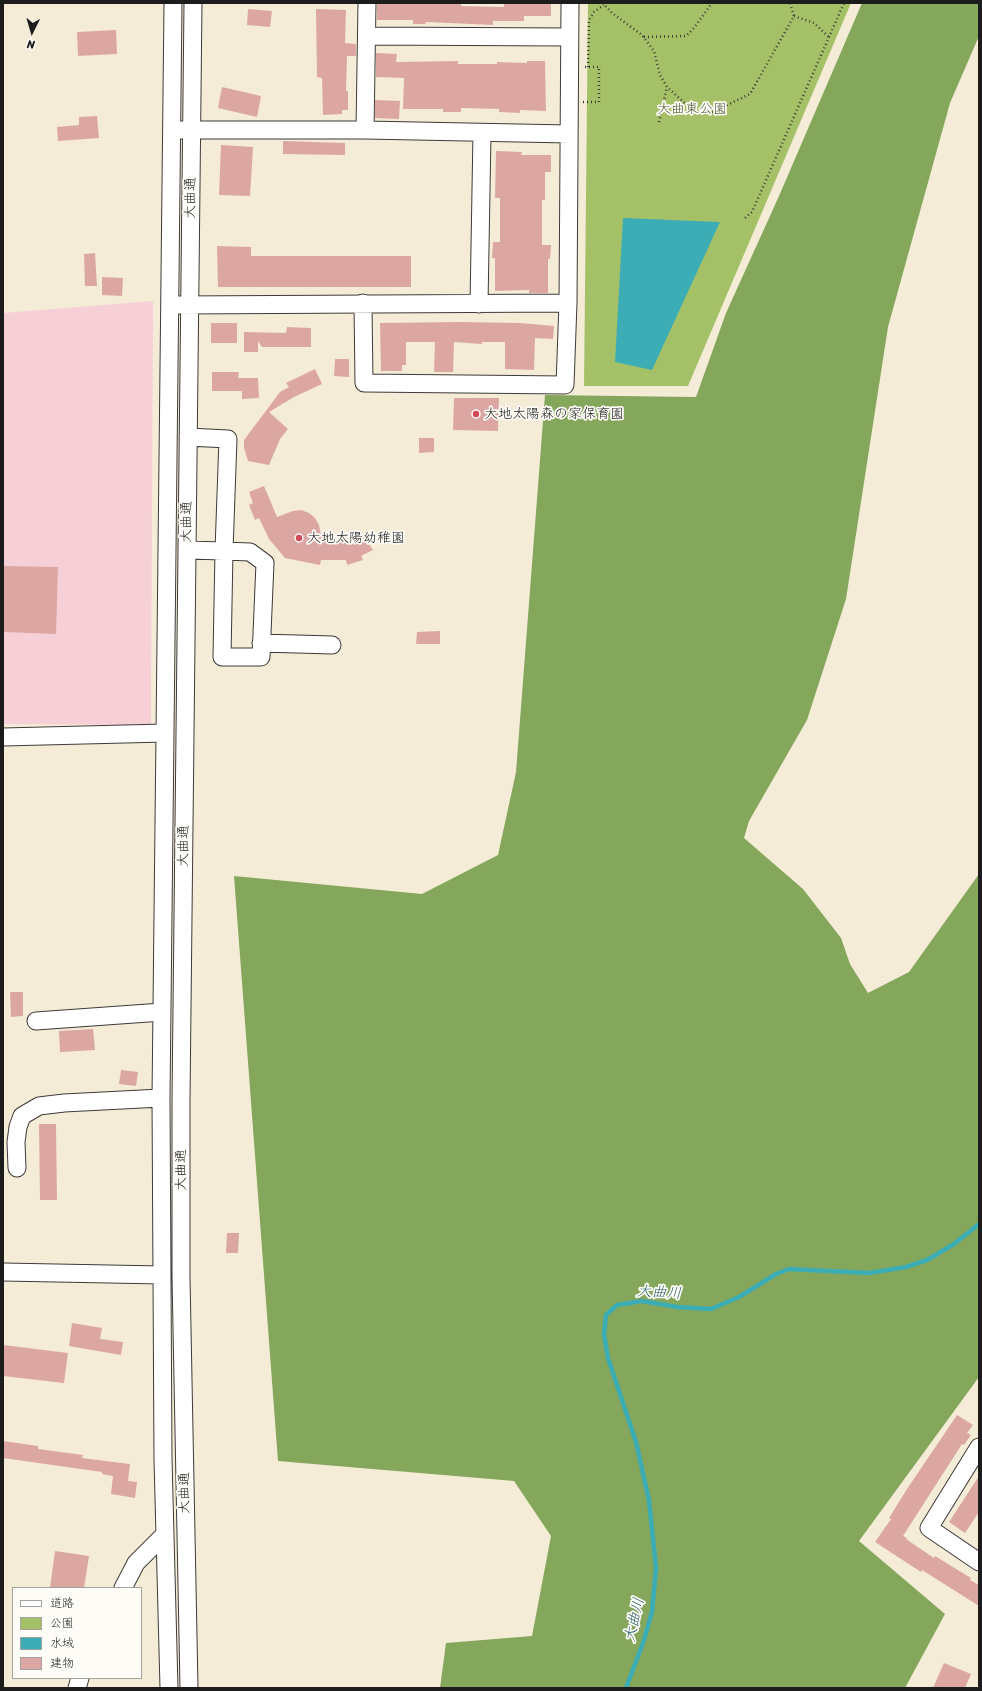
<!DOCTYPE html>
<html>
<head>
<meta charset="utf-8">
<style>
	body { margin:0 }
	#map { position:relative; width:982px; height:1691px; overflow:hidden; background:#f5ecd8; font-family:Sriracha,"Klee One",sans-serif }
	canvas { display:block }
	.frame { position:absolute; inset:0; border:4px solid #1c1c1c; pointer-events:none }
	.legend { position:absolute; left:12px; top:1587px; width:130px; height:92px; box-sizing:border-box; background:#fdfcf7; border:1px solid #a3a29f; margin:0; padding:5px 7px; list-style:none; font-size:12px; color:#1c1c1c }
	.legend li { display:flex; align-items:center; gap:8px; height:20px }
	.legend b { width:20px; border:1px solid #a3a29f }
	.north { position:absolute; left:12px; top:12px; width:40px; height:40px; -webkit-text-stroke:3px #fdfcf7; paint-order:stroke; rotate:185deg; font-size:11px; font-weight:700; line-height:16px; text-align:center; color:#1c1c1c }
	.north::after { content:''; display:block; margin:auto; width:14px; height:18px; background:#1c1c1c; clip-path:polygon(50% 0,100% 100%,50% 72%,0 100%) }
</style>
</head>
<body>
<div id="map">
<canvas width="982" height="1691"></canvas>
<div class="frame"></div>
<ul class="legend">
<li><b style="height:5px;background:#fff"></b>道路</li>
<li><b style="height:11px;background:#a5c168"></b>公園</li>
<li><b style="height:11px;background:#3cadb5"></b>水域</li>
<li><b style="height:11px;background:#dca7a2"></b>建物</li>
</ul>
<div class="north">N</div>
</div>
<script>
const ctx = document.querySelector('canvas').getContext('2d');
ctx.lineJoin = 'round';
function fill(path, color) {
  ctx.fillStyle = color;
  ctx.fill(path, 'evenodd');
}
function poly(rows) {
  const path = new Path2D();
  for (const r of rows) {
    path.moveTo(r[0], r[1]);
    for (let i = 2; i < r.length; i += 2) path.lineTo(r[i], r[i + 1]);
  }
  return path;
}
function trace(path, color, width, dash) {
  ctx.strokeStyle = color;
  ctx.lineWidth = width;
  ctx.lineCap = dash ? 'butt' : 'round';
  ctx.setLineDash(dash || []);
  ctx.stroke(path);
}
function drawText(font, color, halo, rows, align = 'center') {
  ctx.font = font + ' Sriracha,"Klee One",sans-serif';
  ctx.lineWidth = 3.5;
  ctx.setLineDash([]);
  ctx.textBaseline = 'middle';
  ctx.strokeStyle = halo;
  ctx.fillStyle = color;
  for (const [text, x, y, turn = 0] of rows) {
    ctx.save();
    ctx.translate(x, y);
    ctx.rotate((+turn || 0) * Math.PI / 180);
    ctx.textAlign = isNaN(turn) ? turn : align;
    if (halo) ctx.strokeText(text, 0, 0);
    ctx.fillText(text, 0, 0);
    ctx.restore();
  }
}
const built = poly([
	[153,301,151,725,3,724,3,313]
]);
const green = poly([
	[588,3,851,3,688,386,584,386]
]);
const forest = poly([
	[862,3,979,3,979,36,950,103,888,327,846,599,807,720,749,821,744,838,803,889,841,938,850,964,868,993,909,972,979,874,979,1377,859,1541,945,1614,905,1688,440,1688,446,1643,532,1636,551,1536,514,1481,278,1461,234,876,422,894,498,855,516,772,545,395,696,397,726,313,779,196]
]);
const water = poly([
	[623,218,720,222,652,370,615,362]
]);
const stream = poly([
	[626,1688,643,1643,652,1612,656,1568,649,1500,636,1442,608,1358,604,1334,606,1315,617,1305,642,1301,677,1307,711,1309,739,1297,776,1274,789,1269,869,1273,906,1267,927,1260,954,1244,979,1224]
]);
const building = poly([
	[377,3,461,3,461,6,504,7,504,4,551,3,551,16,524,16,524,21,493,21,493,25,426,22,425,24,413,24,413,20,377,20],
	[248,9,272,11,270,27,247,25],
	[316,9,346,10,345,43,356,44,356,56,347,56,346,91,348,91,348,110,342,110,342,114,323,115,322,78,317,77],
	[116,30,117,54,78,56,77,32],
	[376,53,397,54,396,62,458,61,458,64,497,64,497,62,527,63,527,61,545,61,546,111,520,110,520,113,499,112,499,109,461,108,461,112,443,112,443,109,403,109,404,78,376,77],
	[222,87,261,96,257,117,218,108],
	[375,100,400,101,399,119,375,118],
	[97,116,99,138,58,141,57,127,79,125,79,117],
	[283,141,345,143,345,155,283,154],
	[221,145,253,147,250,196,219,195],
	[496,151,522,152,521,155,551,155,551,172,545,172,545,200,542,200,542,245,551,245,550,259,548,259,548,293,529,293,529,290,495,291,495,258,492,258,493,242,500,242,500,198,495,198],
	[217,246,251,247,251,256,411,256,411,287,218,287],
	[95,253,97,286,85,286,84,254],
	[102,277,123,278,122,296,102,295],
	[460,322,520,323,554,326,553,339,535,338,534,370,505,369,505,342,482,342,482,344,454,342,453,372,434,372,435,342,406,342,406,365,402,365,402,371,381,371,380,323],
	[211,323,237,323,237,343,211,343],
	[287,327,311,328,311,347,262,347,258,341,258,352,244,352,244,332,286,333],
	[335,359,349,359,349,377,334,376],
	[315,369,322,384,294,397,269,412,288,429,280,439,269,465,248,461,244,448,244,440,280,392,289,387,286,383],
	[212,372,239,372,238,378,258,378,259,398,242,399,242,391,212,391],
	[454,398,499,398,498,431,453,430],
	[419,438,434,438,434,452,419,453],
	[264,486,277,517,293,511,301,510,309,513,315,518,319,525,322,540,332,542,349,541,363,535,373,550,361,556,363,560,347,565,346,560,321,560,320,565,285,558,269,539,259,518,255,520,249,505,253,503,249,492],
	[3,566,58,567,56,634,3,632],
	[440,631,440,644,416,644,417,632],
	[10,992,23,992,23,1016,11,1017],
	[93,1029,95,1050,60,1052,59,1031],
	[121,1070,138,1072,136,1086,119,1084],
	[39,1124,56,1124,57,1200,40,1200],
	[227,1233,239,1233,238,1253,226,1253],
	[72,1323,102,1328,100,1339,123,1342,121,1355,69,1346],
	[3,1345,68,1353,64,1383,3,1376],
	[957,1415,973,1425,967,1433,971,1435,964,1445,962,1444,903,1536,907,1538,906,1539,934,1558,935,1556,971,1578,970,1580,979,1585,979,1606,922,1570,921,1572,875,1542,891,1519,889,1518,907,1489],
	[3,1441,38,1446,38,1449,83,1455,82,1458,130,1464,128,1481,137,1482,135,1498,111,1494,113,1476,102,1474,102,1472,3,1458],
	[979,1476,979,1512,965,1533,949,1522],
	[55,1551,89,1556,84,1588,50,1588],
	[944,1663,971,1674,965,1688,933,1688]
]);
const path = poly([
	[603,3,612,13,642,35,654,51,660,75,667,87,688,106,702,114,713,112,750,94,794,16,790,3],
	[794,16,814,23,829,37],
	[644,37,686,36,694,28,712,3],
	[588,67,589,20,594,12,604,5],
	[583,102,599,102,599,67,584,67],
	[659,122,667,87],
	[745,218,752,212,844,3]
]);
const minor = poly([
	[367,36,569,37],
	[181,130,365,130,569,134],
	[365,130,367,3],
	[363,303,364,383,565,385,568,303,570,3],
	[479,304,482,133],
	[178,305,568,303],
	[187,550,224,551,250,552,265,563,261,657,222,657,224,551,228,439,188,437],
	[261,643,332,645],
	[3,737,165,733],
	[36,1021,162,1012],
	[17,1168,16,1142,18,1127,22,1116,39,1106,64,1103,161,1098],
	[3,1272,162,1275],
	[979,1447,929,1528,979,1562],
	[123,1588,136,1563,165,1534],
	[77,1688,80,1678],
	[169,1688,163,1459,161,1098,173,3],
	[189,1688,181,1277,181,1099,193,3]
]);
const markers = [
	[476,414,4,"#d1495b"],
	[299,538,4,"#d1495b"]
];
const parkNames = [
	["大曲東公園",692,109]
];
const streetNames = [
	["大曲通",191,198,-89],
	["大曲通",187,522,-89],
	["大曲通",184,846,-89],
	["大曲通",181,1170,-90],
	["大曲通",185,1493,-91]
];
const poiNames = [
	["大地太陽森の家保育園",484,414],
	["大地太陽幼稚園",307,538]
];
const waterNames = [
	["大曲川",659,1293,3],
	["大曲川",635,1620,-77]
];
fill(built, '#f6cfd7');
fill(green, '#a5c168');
fill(forest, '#84a75c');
fill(water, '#3cadb5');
trace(stream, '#3cadb5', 4.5);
fill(building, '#dca7a2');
trace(minor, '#3d3b38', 19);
trace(path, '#3d3b38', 2.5, [1, 3]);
trace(minor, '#fff', 17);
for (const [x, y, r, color] of markers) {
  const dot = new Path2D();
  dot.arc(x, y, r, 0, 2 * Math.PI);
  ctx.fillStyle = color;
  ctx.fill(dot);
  trace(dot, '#fdfcf7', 1.5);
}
drawText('14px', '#535e3a', '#fdfcf7', parkNames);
drawText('14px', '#1c1c1c', '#fdfcf7', streetNames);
drawText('14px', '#1c1c1c', '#fdfcf7', poiNames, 'left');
drawText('italic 15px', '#2c6468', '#fdfcf7', waterNames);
</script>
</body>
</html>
